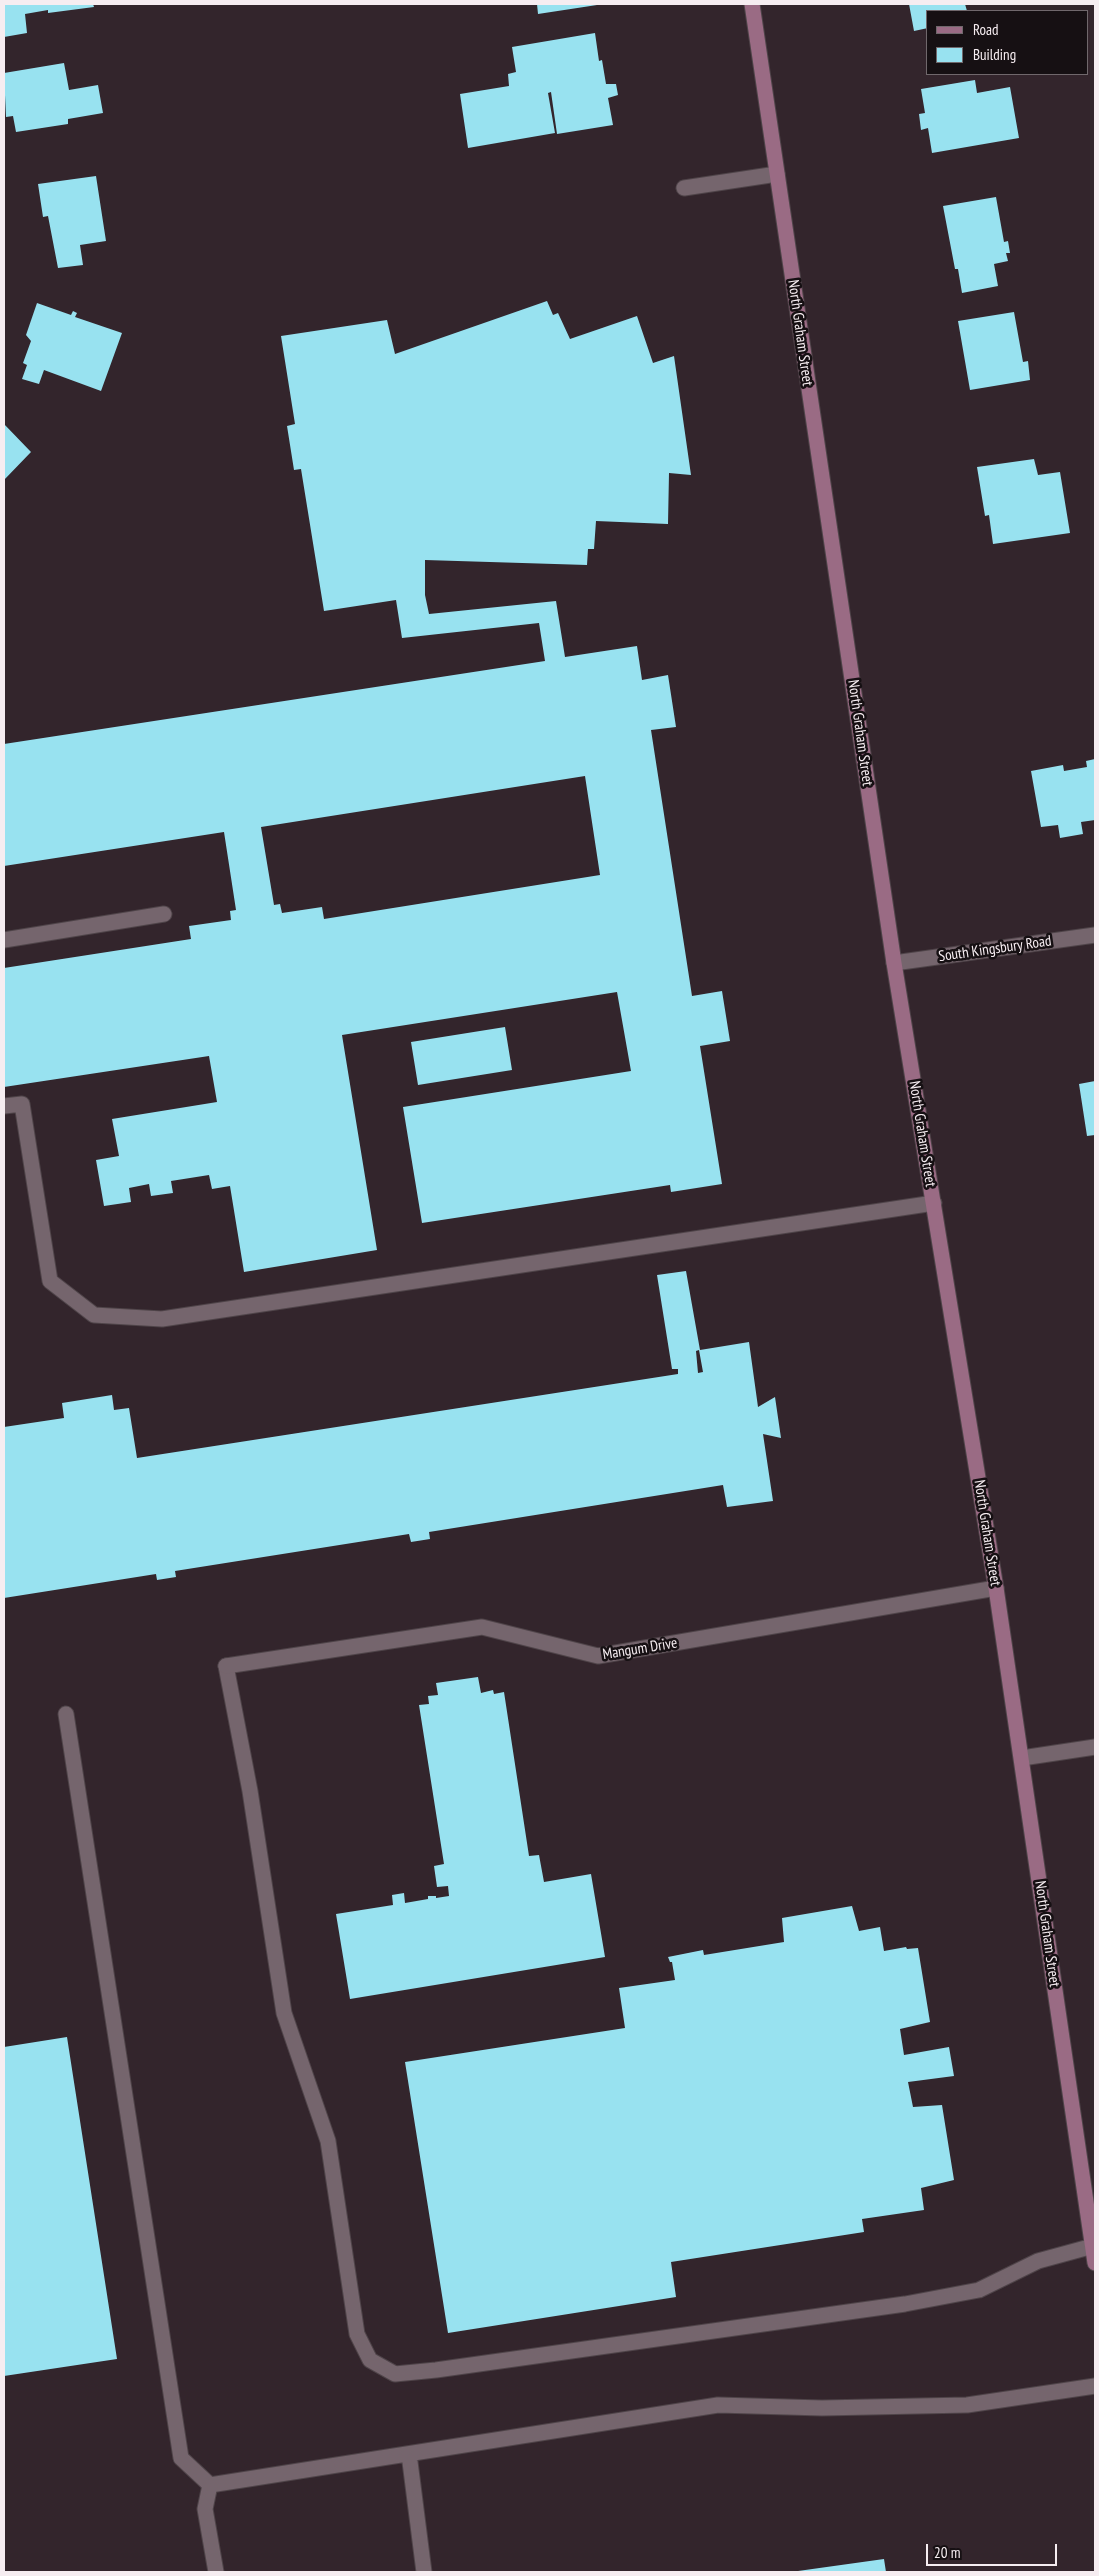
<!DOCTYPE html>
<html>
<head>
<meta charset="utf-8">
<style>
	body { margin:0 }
	#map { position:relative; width:1099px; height:2576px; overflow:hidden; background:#33252c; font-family:"PT Sans Narrow",sans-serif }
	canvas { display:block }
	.frame { position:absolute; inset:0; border:5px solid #f6edf1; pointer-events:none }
	.legend { position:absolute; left:926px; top:10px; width:162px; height:65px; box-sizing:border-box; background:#161013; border:1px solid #70686c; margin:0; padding:6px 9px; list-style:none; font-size:15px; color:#f6edf1 }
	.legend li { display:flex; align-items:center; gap:10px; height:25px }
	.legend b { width:25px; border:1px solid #70686c }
	.scale { position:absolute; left:926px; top:2544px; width:131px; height:22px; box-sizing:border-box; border:2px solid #f6edf1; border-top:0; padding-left:6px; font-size:15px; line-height:18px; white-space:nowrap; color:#f6edf1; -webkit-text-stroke:4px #161013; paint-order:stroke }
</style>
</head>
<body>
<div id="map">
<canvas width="1099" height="2576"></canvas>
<div class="frame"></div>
<ul class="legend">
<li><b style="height:6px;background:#9a6b84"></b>Road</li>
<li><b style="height:14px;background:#98e2f0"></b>Building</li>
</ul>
<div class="scale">20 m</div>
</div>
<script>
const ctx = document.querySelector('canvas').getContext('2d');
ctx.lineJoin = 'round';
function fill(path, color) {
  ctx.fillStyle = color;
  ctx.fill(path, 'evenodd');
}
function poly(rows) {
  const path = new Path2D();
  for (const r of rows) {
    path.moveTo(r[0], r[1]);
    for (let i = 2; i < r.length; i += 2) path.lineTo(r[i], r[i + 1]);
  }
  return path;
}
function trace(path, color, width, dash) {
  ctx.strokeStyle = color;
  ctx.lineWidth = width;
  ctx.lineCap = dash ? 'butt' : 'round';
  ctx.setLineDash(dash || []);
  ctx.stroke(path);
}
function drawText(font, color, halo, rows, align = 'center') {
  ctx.font = font + ' "PT Sans Narrow",sans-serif';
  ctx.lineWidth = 5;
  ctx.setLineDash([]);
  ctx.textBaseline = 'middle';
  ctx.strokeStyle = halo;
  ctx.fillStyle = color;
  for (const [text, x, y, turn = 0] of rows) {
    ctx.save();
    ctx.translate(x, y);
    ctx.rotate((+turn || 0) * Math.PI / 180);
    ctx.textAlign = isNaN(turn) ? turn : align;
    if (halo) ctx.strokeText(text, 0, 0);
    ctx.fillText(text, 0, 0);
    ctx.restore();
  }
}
const building = poly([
	[4,4,93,4,94,7,48,13,48,10,25,14,27,33,4,37],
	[537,4,597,4,597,5,538,14],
	[909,4,965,4,967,11,928,11,928,28,914,31],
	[595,33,599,61,602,60,606,84,616,84,618,95,608,98,613,125,557,134,551,92,548,93,555,133,468,148,460,94,509,86,508,74,516,72,512,47],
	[64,63,69,90,98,85,103,113,68,119,68,124,16,132,13,116,6,117,4,73],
	[975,80,977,93,1010,87,1019,138,932,153,928,128,921,130,919,114,925,113,921,89],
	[96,176,106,241,80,245,83,265,58,268,48,216,43,217,38,184],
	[996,197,1004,242,1008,241,1010,253,1006,253,1008,261,994,264,998,286,962,293,958,269,955,269,943,206],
	[547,301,553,315,558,313,570,339,637,316,653,363,674,356,691,475,669,473,668,524,596,521,594,549,588,549,587,565,425,560,425,595,429,614,556,601,565,657,637,646,642,680,668,675,676,727,651,730,692,996,722,991,730,1041,700,1046,722,1184,671,1192,670,1185,422,1223,403,1107,631,1071,617,992,342,1035,377,1250,244,1272,230,1186,212,1189,209,1175,171,1181,173,1193,151,1196,149,1184,129,1188,131,1202,104,1206,96,1160,119,1156,112,1119,217,1102,209,1056,4,1087,4,968,191,939,189,926,231,920,230,911,236,910,224,832,4,866,4,744,545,661,539,623,402,638,396,600,324,611,301,469,294,470,287,426,295,424,281,336,387,320,395,354],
	[585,776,600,875,324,919,322,907,282,913,280,904,274,905,261,827],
	[37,303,71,315,73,311,77,313,75,317,122,333,101,391,44,370,39,384,22,379,27,365,23,363,31,341,26,335],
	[1014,312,1023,362,1028,361,1030,380,970,390,958,321],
	[4,424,31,452,4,480],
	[1034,459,1038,475,1060,472,1070,533,993,544,989,515,985,516,977,467],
	[1095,759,1095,820,1081,822,1083,834,1060,838,1058,825,1041,827,1031,771,1063,765,1064,771,1087,767,1086,761],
	[505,1027,512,1070,418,1085,411,1042],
	[1095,1081,1095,1135,1087,1136,1079,1084],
	[686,1271,700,1350,749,1342,758,1407,775,1397,781,1438,763,1434,773,1501,727,1507,723,1485,429,1532,430,1539,411,1542,409,1534,175,1571,176,1577,157,1580,156,1574,4,1598,4,1427,64,1418,62,1403,112,1395,114,1410,129,1408,137,1458,678,1374,678,1369,672,1369,657,1275],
	[699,1350,703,1372,698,1373,696,1351],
	[478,1677,481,1693,493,1690,494,1694,504,1692,529,1856,539,1855,544,1882,591,1874,605,1957,350,1999,336,1914,393,1905,392,1895,404,1893,405,1903,428,1899,428,1896,436,1896,436,1898,449,1896,448,1886,437,1887,434,1866,444,1864,419,1705,429,1704,428,1696,438,1695,436,1683],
	[852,1906,859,1931,880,1927,884,1951,906,1947,907,1949,918,1948,930,2022,900,2029,904,2055,949,2047,954,2076,908,2082,913,2107,942,2105,954,2180,921,2188,924,2210,862,2219,864,2232,671,2262,676,2297,448,2333,405,2062,625,2028,619,1988,675,1980,672,1962,670,1962,668,1957,703,1950,704,1955,784,1942,782,1918],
	[67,2037,117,2359,4,2376,4,2047],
	[884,2559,886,2572,798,2572,798,2571]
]);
const lane = poly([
	[684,188,777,174],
	[4,940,164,914],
	[4,1106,22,1104,50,1281,94,1315,162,1319,934,1203],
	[226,1666,250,1791,284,2013,328,2141,357,2334,370,2360,395,2374,436,2370,905,2304,979,2290,1038,2261,1093,2246],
	[66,1714,181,2458,210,2485,718,2405,822,2408,967,2405,1095,2386],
	[409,2454,424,2572],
	[210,2485,205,2509,216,2572]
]);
const street = poly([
	[894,963,1095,935],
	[226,1666,482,1627,598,1656,996,1588],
	[1022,1758,1095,1747]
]);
const secondary = poly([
	[752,4,894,963,996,1588,1095,2263]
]);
const streetNames = [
	["North Graham Street",800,333,82],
	["North Graham Street",860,733,82],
	["South Kingsbury Road",995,949,-8],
	["North Graham Street",922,1134,81],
	["North Graham Street",987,1533,81],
	["Mangum Drive",640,1649,-9],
	["North Graham Street",1047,1934,82]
];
fill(building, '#98e2f0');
trace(lane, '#4f4449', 17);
trace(street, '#4f4449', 17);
trace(secondary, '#4f4449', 17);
trace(lane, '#75656d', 15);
trace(street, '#75656d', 15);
trace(secondary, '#9a6b84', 15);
drawText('15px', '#f6edf1', '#161013', streetNames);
</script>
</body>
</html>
